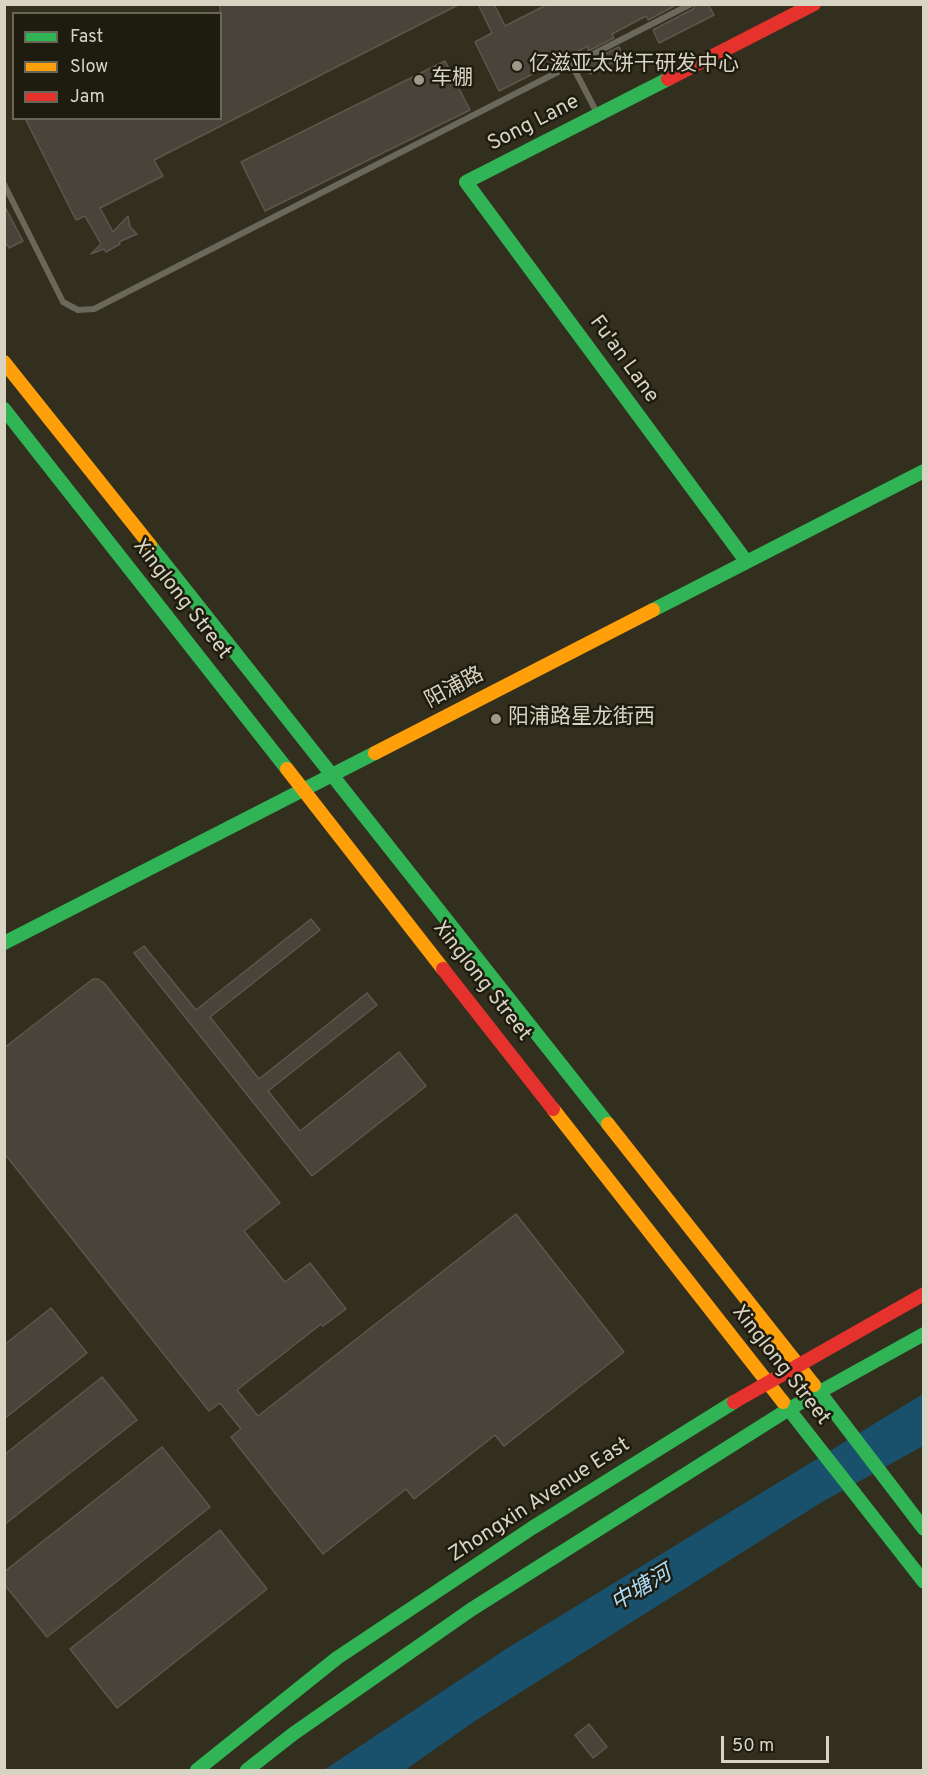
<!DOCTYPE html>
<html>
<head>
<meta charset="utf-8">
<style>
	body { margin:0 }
	#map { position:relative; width:928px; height:1775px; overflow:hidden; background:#332f1f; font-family:Overpass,sans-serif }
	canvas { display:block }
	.frame { position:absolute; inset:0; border:6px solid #d8d4c4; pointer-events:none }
	.legend { position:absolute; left:12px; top:12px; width:210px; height:108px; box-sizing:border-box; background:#1e1c0f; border:2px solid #686657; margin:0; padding:8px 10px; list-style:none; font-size:18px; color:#d8d4c4 }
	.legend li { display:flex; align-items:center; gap:12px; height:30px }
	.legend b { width:30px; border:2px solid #686657 }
	.scale { position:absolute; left:721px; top:1736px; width:108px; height:27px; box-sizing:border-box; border:3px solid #d8d4c4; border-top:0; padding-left:8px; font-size:18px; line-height:21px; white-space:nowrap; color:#d8d4c4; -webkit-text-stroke:4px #1e1c0f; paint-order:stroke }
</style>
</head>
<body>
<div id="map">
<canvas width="928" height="1775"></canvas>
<div class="frame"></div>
<ul class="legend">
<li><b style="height:8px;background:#30b455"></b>Fast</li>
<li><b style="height:8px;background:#ff9f0a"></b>Slow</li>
<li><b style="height:8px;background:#e5322d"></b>Jam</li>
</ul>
<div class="scale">50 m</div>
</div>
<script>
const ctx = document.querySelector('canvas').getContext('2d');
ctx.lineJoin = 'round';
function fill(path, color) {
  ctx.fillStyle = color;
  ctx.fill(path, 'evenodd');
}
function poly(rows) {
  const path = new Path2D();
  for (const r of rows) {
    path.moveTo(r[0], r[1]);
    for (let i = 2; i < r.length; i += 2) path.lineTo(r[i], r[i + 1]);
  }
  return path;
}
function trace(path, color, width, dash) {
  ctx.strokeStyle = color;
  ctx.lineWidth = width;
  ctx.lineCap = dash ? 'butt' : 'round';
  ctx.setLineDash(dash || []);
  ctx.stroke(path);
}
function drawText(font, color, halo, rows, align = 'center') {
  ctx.font = font + ' Overpass,"Noto Sans SC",sans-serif';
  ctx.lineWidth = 5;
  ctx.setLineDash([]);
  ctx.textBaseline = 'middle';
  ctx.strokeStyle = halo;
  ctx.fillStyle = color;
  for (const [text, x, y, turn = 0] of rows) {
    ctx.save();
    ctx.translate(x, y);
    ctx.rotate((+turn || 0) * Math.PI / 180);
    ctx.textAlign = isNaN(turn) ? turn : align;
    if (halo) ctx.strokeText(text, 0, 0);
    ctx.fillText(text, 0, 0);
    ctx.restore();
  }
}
const water = poly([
	[923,1394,923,1446,822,1502,475,1721,405,1770,324,1770,506,1649]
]);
const building = poly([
	[220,4,460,4,154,160,163,176,100,208,113,232,128,216,130,227,137,234,119,242,120,244,106,252,104,249,91,254,101,244,85,216,76,220,25,118,220,118,220,4],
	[478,4,494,4,505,26,548,4,678,4,648,20,646,16,612,34,614,38,588,51,588,46,499,91,475,42,492,33,478,4],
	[696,4,708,4,714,15,659,43,653,30,693,9,696,4],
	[619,47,624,57,590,74,589,62,619,47],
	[445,61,470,110,265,211,241,162,445,61],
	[4,205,23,241,9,248,4,240,4,205],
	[311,919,320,930,210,1017,259,1079,367,993,377,1005,268,1091,300,1131,399,1052,426,1086,312,1176,134,953,144,946,196,1010,311,919],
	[93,979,98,979,104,983,280,1203,244,1231,285,1282,310,1263,346,1309,323,1326,321,1324,237,1390,258,1416,516,1214,624,1352,504,1446,495,1435,414,1499,406,1489,323,1554,231,1437,241,1429,220,1403,209,1411,4,1153,4,1048,93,979],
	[51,1308,87,1353,4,1419,4,1345,51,1308],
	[102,1377,137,1420,4,1525,4,1455,102,1377],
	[162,1447,210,1507,47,1637,4,1584,4,1572,162,1447],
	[220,1530,267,1589,117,1708,70,1649,220,1530],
	[589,1724,607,1747,593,1758,575,1735,589,1724]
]);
const lane = poly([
	[572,65,597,113],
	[4,184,63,302,78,310,94,309,691,4]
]);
const fast = poly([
	[668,79,466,182,746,561],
	[4,409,287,769],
	[150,545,608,1124],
	[653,610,924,471],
	[4,943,375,753],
	[814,1385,924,1529],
	[783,1402,924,1582],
	[197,1770,337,1658,532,1528,734,1402],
	[247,1770,293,1734,472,1609,789,1409,924,1334]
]);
const slow = poly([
	[4,362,150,545],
	[375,753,653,610],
	[287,769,443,969],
	[553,1109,783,1402],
	[608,1124,814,1385]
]);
const jam = poly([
	[668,79,814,4],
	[443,969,553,1109],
	[734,1402,924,1294]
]);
const markers = [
	[517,66,6,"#9e9a8a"],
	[419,80,6,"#9e9a8a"],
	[496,719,6,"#9e9a8a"]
];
const poiNames = [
	["亿滋亚太饼干研发中心",529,66],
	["车棚",431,80],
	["阳浦路星龙街西",508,719]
];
const streetNames = [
	["Song Lane",534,124,-27],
	["Fu'an Lane",623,360,54],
	["Xinglong Street",181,600,52],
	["阳浦路",455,689,-28],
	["Xinglong Street",481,982,52],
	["Xinglong Street",780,1366,52],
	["Zhongxin Avenue East",540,1501,-33]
];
const waterNames = [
	["中塘河",642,1590,-31]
];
fill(water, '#19506b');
fill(building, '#4a4339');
trace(building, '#5e564e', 1.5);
trace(lane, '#6a675b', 6);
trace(fast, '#30b455', 14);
trace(slow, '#ff9f0a', 14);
trace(jam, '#e5322d', 14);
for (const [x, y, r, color] of markers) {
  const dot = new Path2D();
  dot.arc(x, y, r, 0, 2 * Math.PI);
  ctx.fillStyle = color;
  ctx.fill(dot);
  trace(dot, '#1e1c0f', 2);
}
drawText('21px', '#d8d4c4', '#1e1c0f', poiNames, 'left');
drawText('21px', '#d8d4c4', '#1e1c0f', streetNames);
drawText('italic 22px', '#acdcfb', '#1e1c0f', waterNames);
</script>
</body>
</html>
